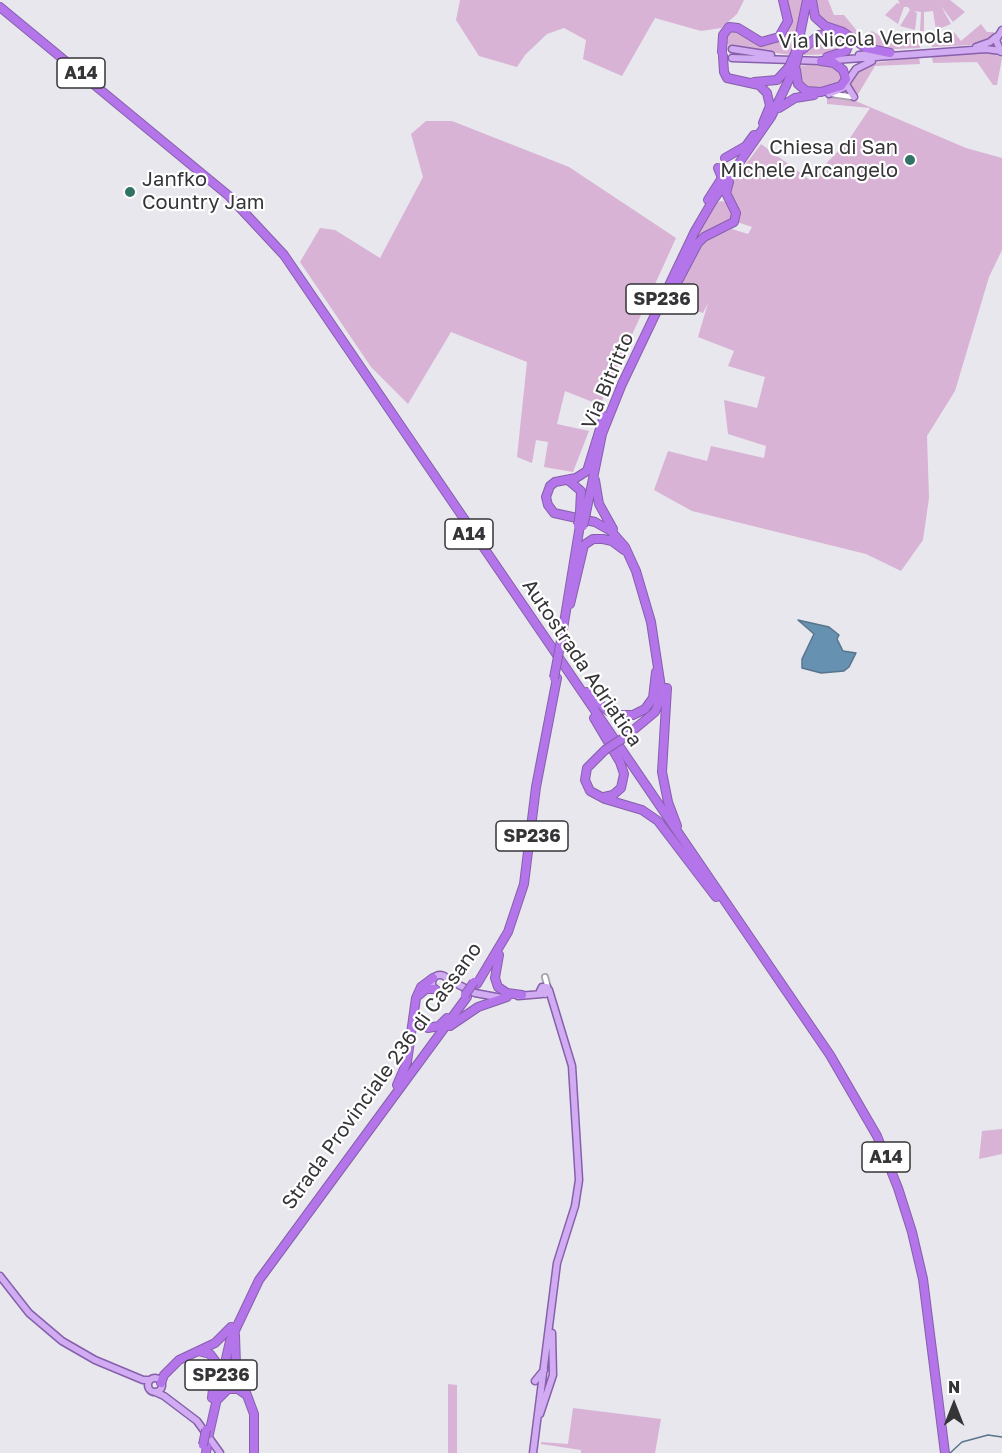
<!DOCTYPE html>
<html>
<head>
<meta charset="utf-8">
<style>
	body { margin:0 }
	#map { position:relative; width:1002px; height:1453px; overflow:hidden; background:#e7e7ed; font-family:"Golos Text",sans-serif }
	canvas { display:block }
	.north { position:absolute; left:924px; top:1375px; width:60px; height:60px; -webkit-text-stroke:4px #fff; paint-order:stroke; rotate:0deg; font-size:16px; font-weight:700; line-height:24px; text-align:center; color:#353538 }
	.north::after { content:''; display:block; margin:auto; width:21px; height:27px; background:#353538; clip-path:polygon(50% 0,100% 100%,50% 72%,0 100%) }
</style>
</head>
<body>
<div id="map">
<canvas width="1002" height="1453"></canvas>
<div class="north">N</div>
</div>
<script>
const ctx = document.querySelector('canvas').getContext('2d');
ctx.lineJoin = 'round';
function fill(path, color) {
  ctx.fillStyle = color;
  ctx.fill(path, 'evenodd');
}
function poly(rows) {
  const path = new Path2D();
  for (const r of rows) {
    if (r.length === 3) {
      path.moveTo(r[0] + r[2], r[1]);
      path.arc(r[0], r[1], r[2], 0, 2 * Math.PI);
      continue;
    }
    path.moveTo(r[0], r[1]);
    for (let i = 2; i < r.length; i += 2) path.lineTo(r[i], r[i + 1]);
  }
  return path;
}
function trace(path, color, width, dash) {
  ctx.strokeStyle = color;
  ctx.lineWidth = width;
  ctx.lineCap = dash ? 'butt' : 'round';
  ctx.setLineDash(dash || []);
  ctx.stroke(path);
}
function drawText(font, color, halo, rows, align = 'center') {
  ctx.font = font + ' "Golos Text",sans-serif';
  ctx.lineWidth = 4.5;
  ctx.setLineDash([]);
  ctx.textBaseline = 'middle';
  ctx.strokeStyle = halo;
  ctx.fillStyle = color;
  for (const [text, x, y, turn = 0] of rows) {
    ctx.save();
    ctx.translate(x, y);
    ctx.rotate((+turn || 0) * Math.PI / 180);
    ctx.textAlign = isNaN(turn) ? turn : align;
    if (halo) ctx.strokeText(text, 0, 0);
    ctx.fillText(text, 0, 0);
    ctx.restore();
  }
}
const green = poly([
	[460,0,744,0,737,14,721,28,701,31,655,18,622,76,583,59,586,40,564,28,547,34,525,55,517,67,479,56,456,20],
	[787,0,804,0,791,55,733,47,727,44,726,37,732,30,758,44,779,41,791,23],
	[813,0,828,0,834,15,844,15,862,37,872,31,893,44,898,35,920,40,920,48,875,50,818,21],
	[898,0,950,0,965,12,953,22,941,6,951,24,936,30,933,11,924,12,924,31,920,31,921,12,914,11,917,13,915,30,900,26,910,10,908,7,904,7,898,24,885,15,897,3,900,4],
	[981,24,987,32,994,32,991,39,971,45,932,47,931,39,954,32,961,41],
	[843,35,846,48,837,54,802,55,803,48,813,38],
	[988,51,1002,58,997,85,993,85,977,62,933,63,932,57],
	[919,57,920,64,875,66,857,96,853,94,848,83,853,73,866,64],
	[827,63,843,72,842,81,833,88,803,88,797,72,799,66],
	[827,96,844,96,966,148,1002,158,1002,250,989,277,955,391,927,436,929,498,923,540,901,571,866,554,692,511,654,490,668,451,707,461,711,446,764,458,766,446,728,434,724,400,757,408,765,377,728,366,734,351,698,337,708,303,703,313,669,302,701,243,732,229,748,234,752,227,737,222,739,209,730,198,729,186,761,144,810,180,848,141,870,108,827,104],
	[426,121,452,121,569,167,676,238,600,405,565,391,557,424,589,431,573,472,544,467,548,442,536,440,532,463,517,457,527,362,451,332,408,404,371,367,300,262,320,228,335,230,380,258,423,177,411,134],
	[722,201,732,204,733,219,697,240,690,249,715,203],
	[1002,1129,1002,1154,979,1159,982,1131],
	[448,1384,457,1385,457,1453,448,1453],
	[573,1408,661,1419,655,1453,581,1453,581,1450,541,1444,541,1442,568,1444]
]);
const water = poly([
	[798,620,829,627,839,635,837,639,843,651,856,653,849,667,844,671,821,673,802,668,802,659,814,634,798,620]
]);
const stream = poly([
	[950,1453,962,1442,988,1435,1002,1437]
]);
const minor = poly([
	[832,94,853,97],
	[545,977,548,988]
]);
const major = poly([
	[976,47,990,42,996,37],
	[732,49,771,55],
	[1001,52,996,40,1002,30],
	[859,55,882,53],
	[732,58,821,61,986,49,1001,51],
	[846,84,854,97],
	[829,94,843,88,856,69,872,61],
	[440,983,8],
	[447,979,475,993,502,998],
	[545,994,540,991,542,987,547,987,548,993],
	[518,996,542,994],
	[0,1276,29,1313,62,1341,95,1360,143,1380,150,1380],
	[155,1385,7],
	[535,1381,544,1370],
	[155,1392,164,1396,197,1421,220,1453],
	[540,1414,553,1375,552,1333],
	[533,1453,557,1263,575,1206,579,1180,572,1066,549,990]
]);
const highway = poly([
	[812,0,815,17,825,26,843,32,866,48,890,53],
	[0,7,229,196,284,255,830,1055,877,1136,898,1188,912,1232,923,1279,945,1453],
	[797,49,807,0],
	[803,49,819,35,836,33,846,37,849,44,846,51,827,57],
	[722,52,723,35,729,27,738,28,761,42,779,37,788,21,783,0],
	[723,56,724,72,727,78,759,85,767,93,770,106,763,123],
	[796,70,798,84,806,91,821,92,841,86,846,79,843,70,834,63,821,61],
	[754,82,777,80,789,67],
	[779,108,795,98,814,95],
	[725,158,746,146,754,135],
	[708,200,722,178,718,168],
	[667,302,698,243,704,237,734,222,736,213,726,193,729,182],
	[604,416,587,471,576,478,555,482,550,486,546,497,548,505,554,513,595,522,611,531,625,547,636,571,651,622,662,694,655,712,625,737],
	[568,480,581,491,580,512],
	[595,480,599,504,613,529],
	[586,513,602,434,622,384,695,231,712,202,771,117,795,67],
	[570,604,584,545,593,539,603,539,612,541,624,550],
	[562,635,580,525],
	[667,688,662,772,668,802,677,826],
	[587,692,608,711,619,715,633,715,645,709,653,698,656,672],
	[594,718,620,762,624,774,621,788,613,795,604,797],
	[605,750,587,768,585,780,590,791,605,799,642,810,658,821,716,897],
	[499,955,495,978,498,987,507,993,522,995],
	[477,984,508,932,524,884,536,787,557,678],
	[419,995,426,989,435,989],
	[414,1013,418,1023,428,1028,439,1026,447,1018],
	[450,1026,478,1007,507,997],
	[397,1085,407,1062,416,998,421,987,433,978],
	[235,1335,236,1366,254,1414,254,1453],
	[198,1351,210,1354,216,1362,212,1398],
	[161,1383,164,1375,179,1360,215,1343,231,1327],
	[218,1399,228,1389,238,1389,245,1394],
	[209,1434,230,1341,259,1280,467,997],
	[206,1453,207,1446]
]);
const highwayBridge = poly([
	[789,67,797,49],
	[795,67,799,51],
	[578,525,580,512],
	[583,526,586,513],
	[554,678,562,635],
	[605,750,625,737],
	[465,995,474,982],
	[203,1445,206,1430]
]);
const markers = [
	[910,160,6,"#317466"],
	[130,192,6,"#317466"]
];
const shields = [
	[81,73,48],
	[662,299,72],
	[469,534,48],
	[532,836,72],
	[886,1157,48],
	[221,1375,72]
];
const shieldNames = [
	["A14",81,73],
	["SP236",662,299],
	["A14",469,534],
	["SP236",532,836],
	["A14",886,1157],
	["SP236",221,1375]
];
const streetNames = [
	["Via Nicola Vernola",866,39,-2],
	["Via Bitritto",608,381,-67],
	["Autostrada Adriatica",582,663,56],
	["Strada Provinciale 236 di Cassano",382,1076,-54]
];
const poiNames = [
	["Chiesa di San",898,148],
	["Michele Arcangelo",898,171],
	["Janfko",142,180,"left"],
	["Country Jam",142,203,"left"]
];
fill(green, '#d8b3d5');
fill(water, '#6791b0');
trace(water, '#58758c', 1.5);
trace(stream, '#58758c', 1.5);
trace(minor, '#a4a5aa', 8);
trace(major, '#875fab', 9);
trace(highway, '#875fab', 10);
trace(minor, '#fff', 4.5);
trace(major, '#d1acf2', 6);
trace(highway, '#b375e9', 8);
trace(highwayBridge, '#875fab', 10, []);
trace(highwayBridge, '#b375e9', 8);
for (const [x, y, r, color] of markers) {
  const dot = new Path2D();
  dot.arc(x, y, r, 0, 2 * Math.PI);
  ctx.fillStyle = color;
  ctx.fill(dot);
  trace(dot, '#fff', 2);
}
for (const [x, y, w] of shields) {
  const box = new Path2D();
  box.roundRect(x - w / 2, y - 15, w, 30, 4.5);
  ctx.fillStyle = '#fff';
  ctx.fill(box);
  trace(box, '#353538', 1.5);
}
drawText('bold 18px', '#353538', null, shieldNames);
drawText('20px', '#353538', '#fff', streetNames);
drawText('20px', '#353538', '#fff', poiNames, 'right');
</script>
</body>
</html>
